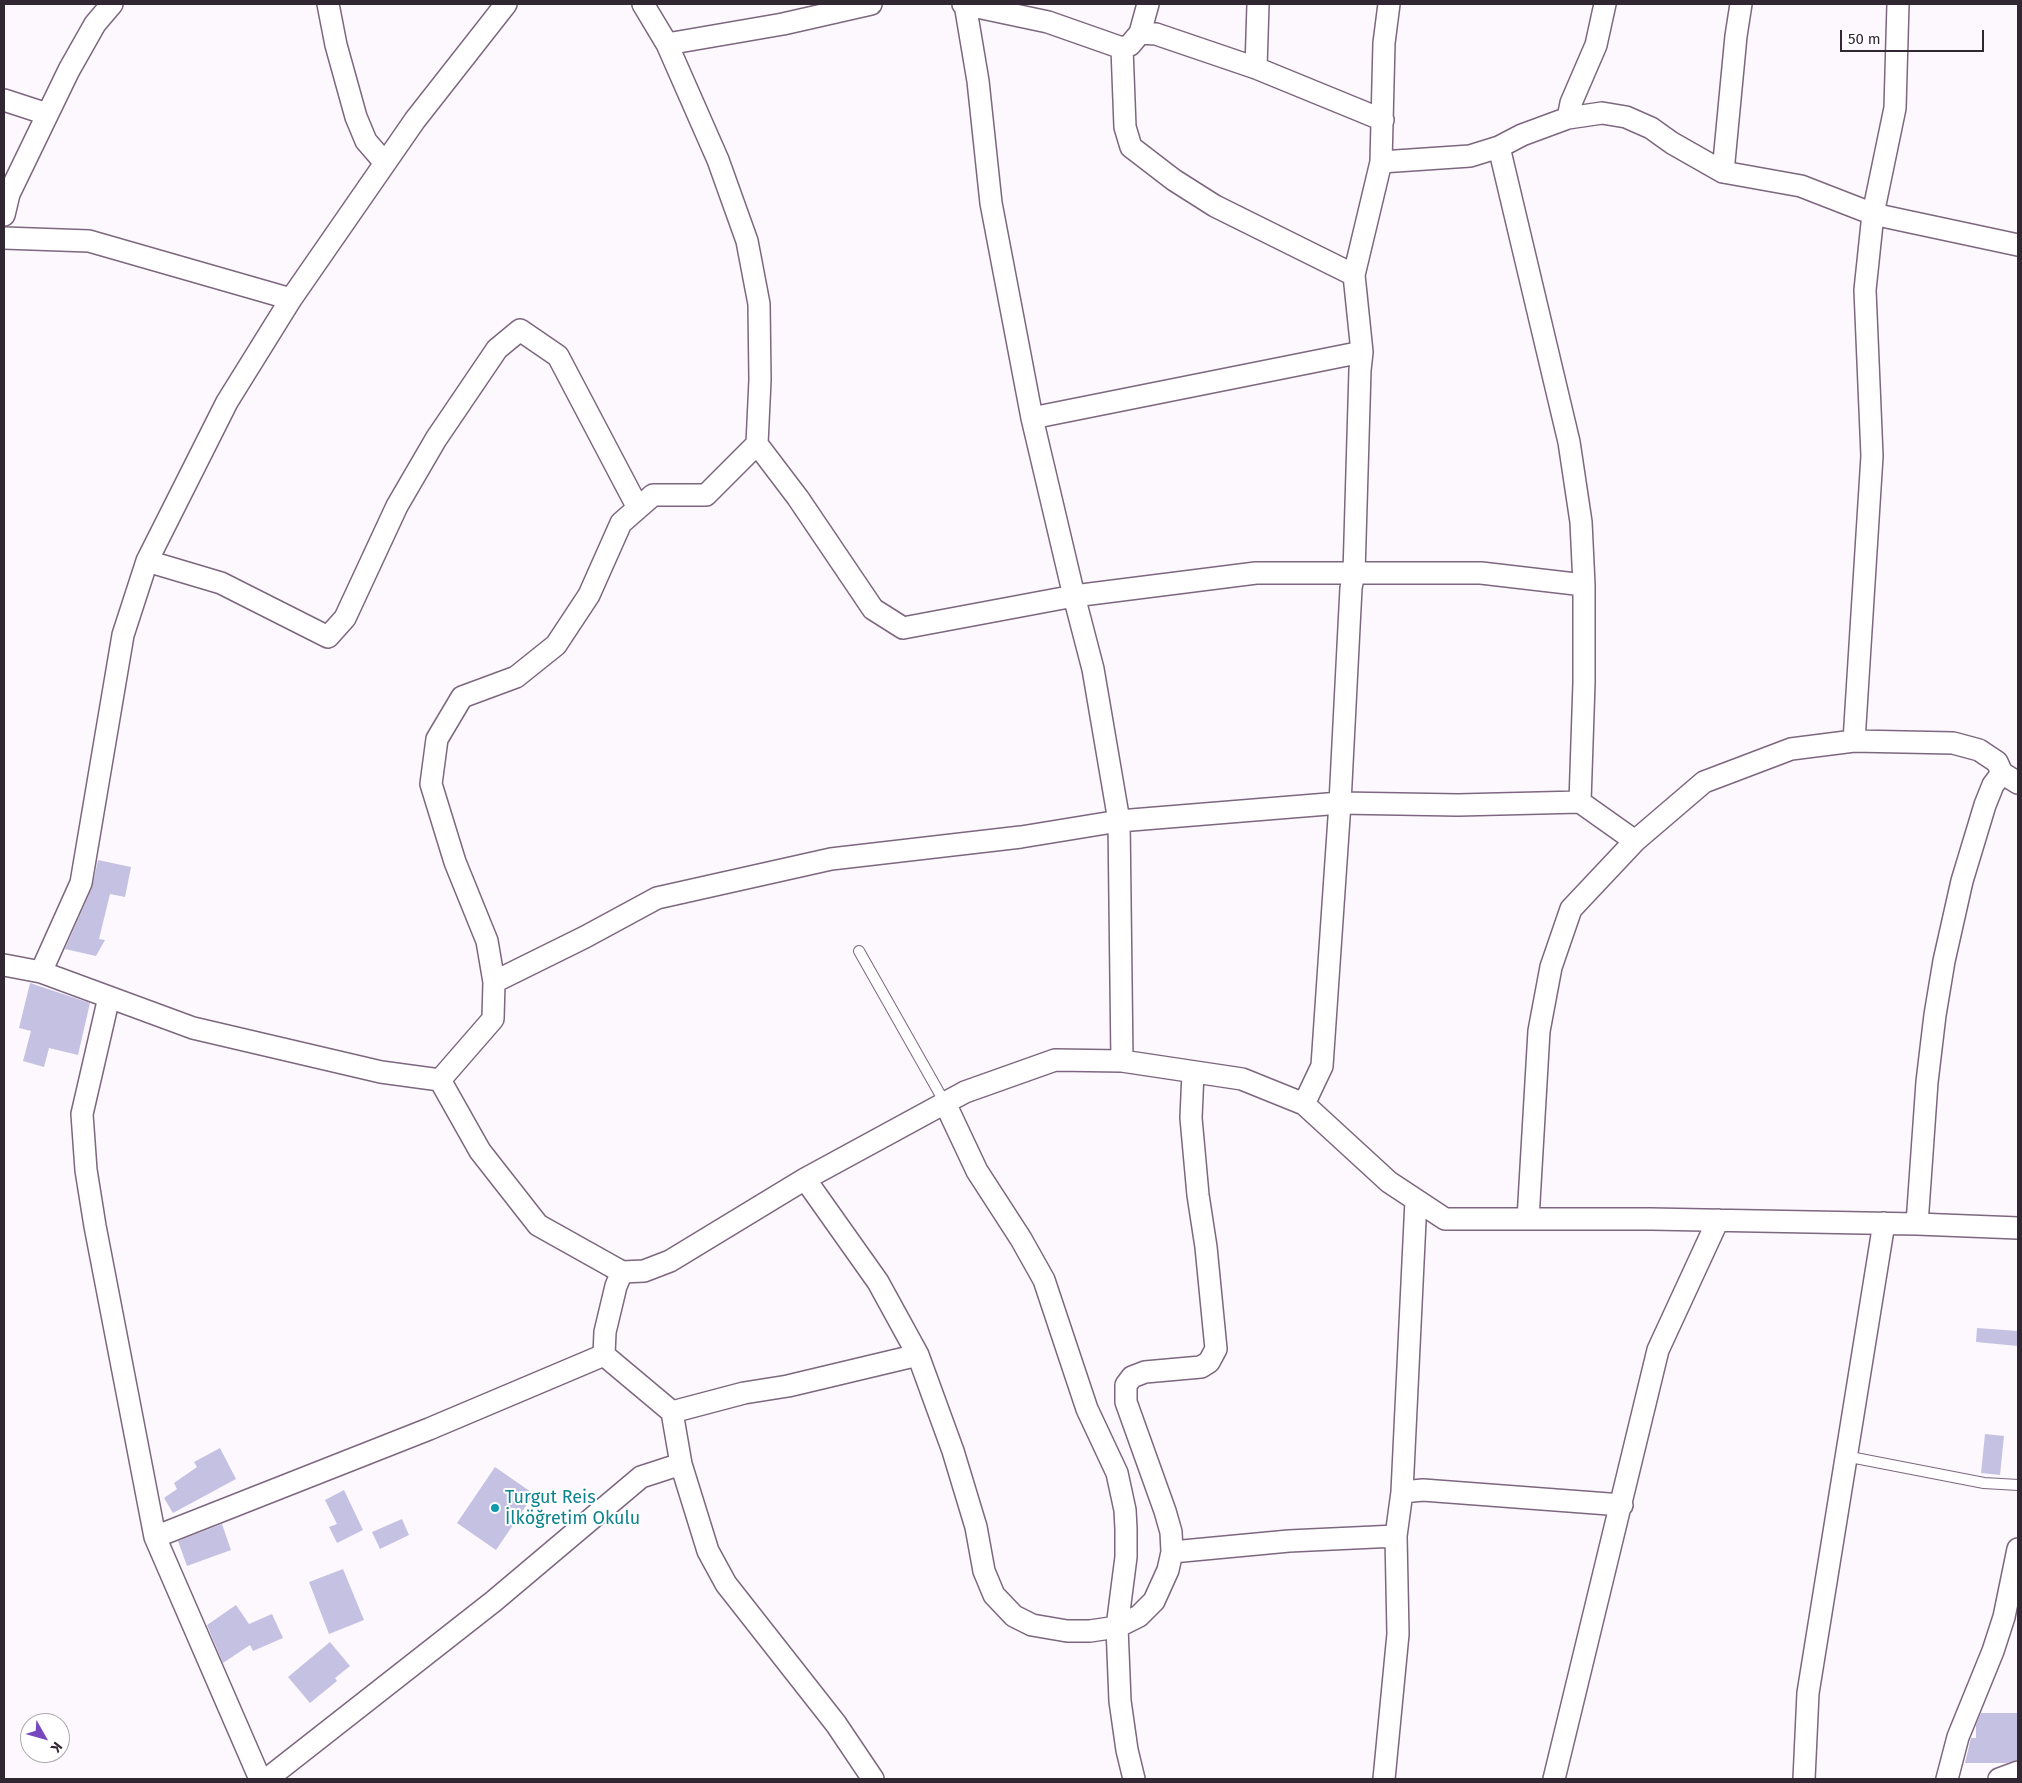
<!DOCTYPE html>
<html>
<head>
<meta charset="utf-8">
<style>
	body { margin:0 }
	#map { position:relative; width:2022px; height:1783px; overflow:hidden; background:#fdf8fe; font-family:"Fira Sans",sans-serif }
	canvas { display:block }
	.frame { position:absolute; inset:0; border:5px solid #312732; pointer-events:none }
	.north { position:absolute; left:20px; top:1713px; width:50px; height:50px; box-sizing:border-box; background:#fff; border:1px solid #ada9ad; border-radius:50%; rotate:128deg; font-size:14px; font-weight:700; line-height:20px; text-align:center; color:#312732 }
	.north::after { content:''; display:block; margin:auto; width:18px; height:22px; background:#7647bf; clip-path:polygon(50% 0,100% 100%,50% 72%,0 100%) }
	.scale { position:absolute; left:1840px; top:30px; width:144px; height:22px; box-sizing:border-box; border:2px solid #312732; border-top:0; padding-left:6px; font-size:15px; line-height:18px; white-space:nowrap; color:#312732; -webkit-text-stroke:4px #fff; paint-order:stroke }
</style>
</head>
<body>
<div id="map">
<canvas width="2022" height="1783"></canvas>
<div class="frame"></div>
<div class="north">K</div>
<div class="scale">50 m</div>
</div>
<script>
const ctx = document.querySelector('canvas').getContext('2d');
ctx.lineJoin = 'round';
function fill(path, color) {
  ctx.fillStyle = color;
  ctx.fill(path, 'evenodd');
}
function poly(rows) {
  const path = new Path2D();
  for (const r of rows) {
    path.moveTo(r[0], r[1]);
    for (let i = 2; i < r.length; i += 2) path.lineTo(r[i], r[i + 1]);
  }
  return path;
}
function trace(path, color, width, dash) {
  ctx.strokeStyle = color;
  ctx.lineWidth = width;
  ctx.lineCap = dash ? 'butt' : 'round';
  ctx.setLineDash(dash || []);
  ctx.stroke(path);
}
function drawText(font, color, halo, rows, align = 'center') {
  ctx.font = font + ' "Fira Sans",sans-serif';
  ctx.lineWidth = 4;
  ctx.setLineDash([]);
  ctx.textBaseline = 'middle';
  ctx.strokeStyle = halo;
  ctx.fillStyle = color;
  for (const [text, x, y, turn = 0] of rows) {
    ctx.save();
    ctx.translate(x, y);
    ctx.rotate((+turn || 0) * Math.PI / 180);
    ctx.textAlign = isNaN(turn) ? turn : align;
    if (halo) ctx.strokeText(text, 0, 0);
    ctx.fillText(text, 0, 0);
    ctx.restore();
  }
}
const building = poly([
	[98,860,131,867,125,897,110,894,99,939,105,940,96,956,65,949,92,888],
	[30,983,90,1003,78,1055,49,1048,44,1067,23,1061,31,1031,19,1028],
	[1977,1328,2018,1331,2018,1346,1976,1342],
	[1985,1434,2004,1436,2000,1475,1981,1473],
	[220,1448,236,1479,173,1513,164,1498,177,1489,174,1483,197,1467,194,1462],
	[495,1467,534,1494,496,1550,457,1523],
	[344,1490,363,1530,337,1543,329,1527,337,1524,325,1500],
	[402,1519,409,1535,380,1549,372,1532],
	[222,1524,231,1550,187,1566,178,1541],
	[343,1569,364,1620,329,1634,309,1582],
	[236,1605,249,1624,272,1614,283,1638,253,1651,250,1645,223,1663,207,1625],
	[330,1642,350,1666,335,1678,337,1681,310,1703,288,1677],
	[1981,1713,2018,1713,2018,1760,2006,1763,1965,1763,1971,1738,1976,1738,1976,1725]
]);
const service = poly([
	[859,951,945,1103],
	[1845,1456,1984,1483,2018,1485]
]);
const minor = poly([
	[328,4,336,45,356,117,366,141,385,163],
	[643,4,667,44,718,160,747,241,759,304,760,380,757,444,798,498,873,609,903,628,1074,596,1256,573,1481,573,1584,585],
	[963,4,1048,22,1122,48,1130,45,1140,33,1156,34,1256,68,1383,120],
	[965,4,978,81,991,203,1032,418,1074,596,1093,669,1119,821,1122,1061],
	[1898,4,1895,108,1873,214,2018,245],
	[1140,33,1148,4],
	[667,44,783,24,871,4],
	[1122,48,1125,127,1131,147,1174,180,1215,206,1354,275],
	[1256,68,1258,4],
	[4,100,47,114],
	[1568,118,1571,103,1596,45,1605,4],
	[1499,147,1569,442,1581,522,1584,585,1584,683,1580,802],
	[1381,162,1470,156,1499,147,1522,135,1568,118,1602,113,1626,117,1651,128,1672,143,1723,172,1801,186,1873,214,1865,290,1872,456,1854,741],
	[1723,172,1736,36,1741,4],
	[4,215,9,194,69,70,95,24,112,4],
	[4,238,89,241,291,299],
	[1032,418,1362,352],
	[147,561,221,583,328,637,345,618,397,506,436,439,497,349,520,330,558,356,638,508],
	[4,965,41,972,193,1028,381,1072,440,1080],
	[41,972,81,883,123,635,147,561,227,402,291,299,415,120,506,4],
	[494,982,585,937,657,898,831,859,1021,837,1119,821,1340,803,1458,805,1580,802,1635,841],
	[109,997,82,1114,86,1170,95,1226,155,1537,260,1779],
	[945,1103,977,1171,1021,1239,1044,1280,1087,1409,1117,1473,1125,1510,1126,1529,1126,1557,1117,1627,1120,1701,1127,1750,1134,1779],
	[1304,1104,1322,1066,1340,803,1351,588,1354,573,1360,370,1362,352,1354,275,1381,162,1384,43,1389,4],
	[805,1179,878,1282,918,1355,953,1451,976,1527,984,1571,994,1595,1014,1616,1032,1625,1067,1631,1090,1631,1117,1627,1139,1616,1154,1601,1168,1570,1172,1552,1171,1532,1165,1511,1126,1402,1126,1385,1132,1377,1145,1372,1201,1367,1209,1362,1216,1349,1206,1247,1198,1195,1191,1118,1193,1072],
	[1528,1219,1539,1031,1551,967,1571,909,1635,841,1704,782,1791,749,1854,741,1953,743,1979,750,1997,762,2002,773,2018,783],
	[1917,1224,1927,1082,1935,1015,1944,961,1962,881,1985,805,1993,785,2002,773],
	[622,1272,538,1225,480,1151,440,1080,493,1019,494,982,487,941,455,862,431,784,437,739,462,697,516,677,556,645,589,595,621,523,653,495,706,495,757,444],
	[672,1412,744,1393,788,1386,918,1355],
	[1402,1492,1423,1490,1622,1505],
	[155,1537,429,1429,604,1355],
	[1172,1552,1289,1541,1396,1536],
	[267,1779,494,1601,641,1477,681,1464],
	[873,1779,836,1724,726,1584,708,1551,681,1464,672,1412,604,1355,605,1332,616,1286,622,1272,644,1271,670,1261,805,1179,965,1092,1055,1060,1122,1061,1242,1079,1304,1104,1389,1182,1445,1219,1651,1219,1917,1224,2018,1228],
	[1384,1779,1398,1634,1396,1536,1402,1492,1416,1200],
	[1554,1779,1658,1350,1718,1220],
	[1804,1779,1808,1693,1884,1223],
	[1947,1779,1958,1737,1993,1651,2004,1617,2018,1549],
	[1999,1779,2018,1772]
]);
const markers = [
	[495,1508,5,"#0f9aa8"]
];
const cultureNames = [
	["Turgut Reis",505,1498],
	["İlköğretim Okulu",505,1519]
];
fill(building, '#c5c1e3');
trace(service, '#7d667f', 12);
trace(minor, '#7d667f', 24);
trace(service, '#fff', 10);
trace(minor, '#fff', 21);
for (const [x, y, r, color] of markers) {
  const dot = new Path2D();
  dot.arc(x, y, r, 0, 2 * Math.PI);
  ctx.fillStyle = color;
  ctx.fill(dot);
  trace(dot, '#fff', 2);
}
drawText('18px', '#0d838f', '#fff', cultureNames, 'left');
</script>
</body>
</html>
